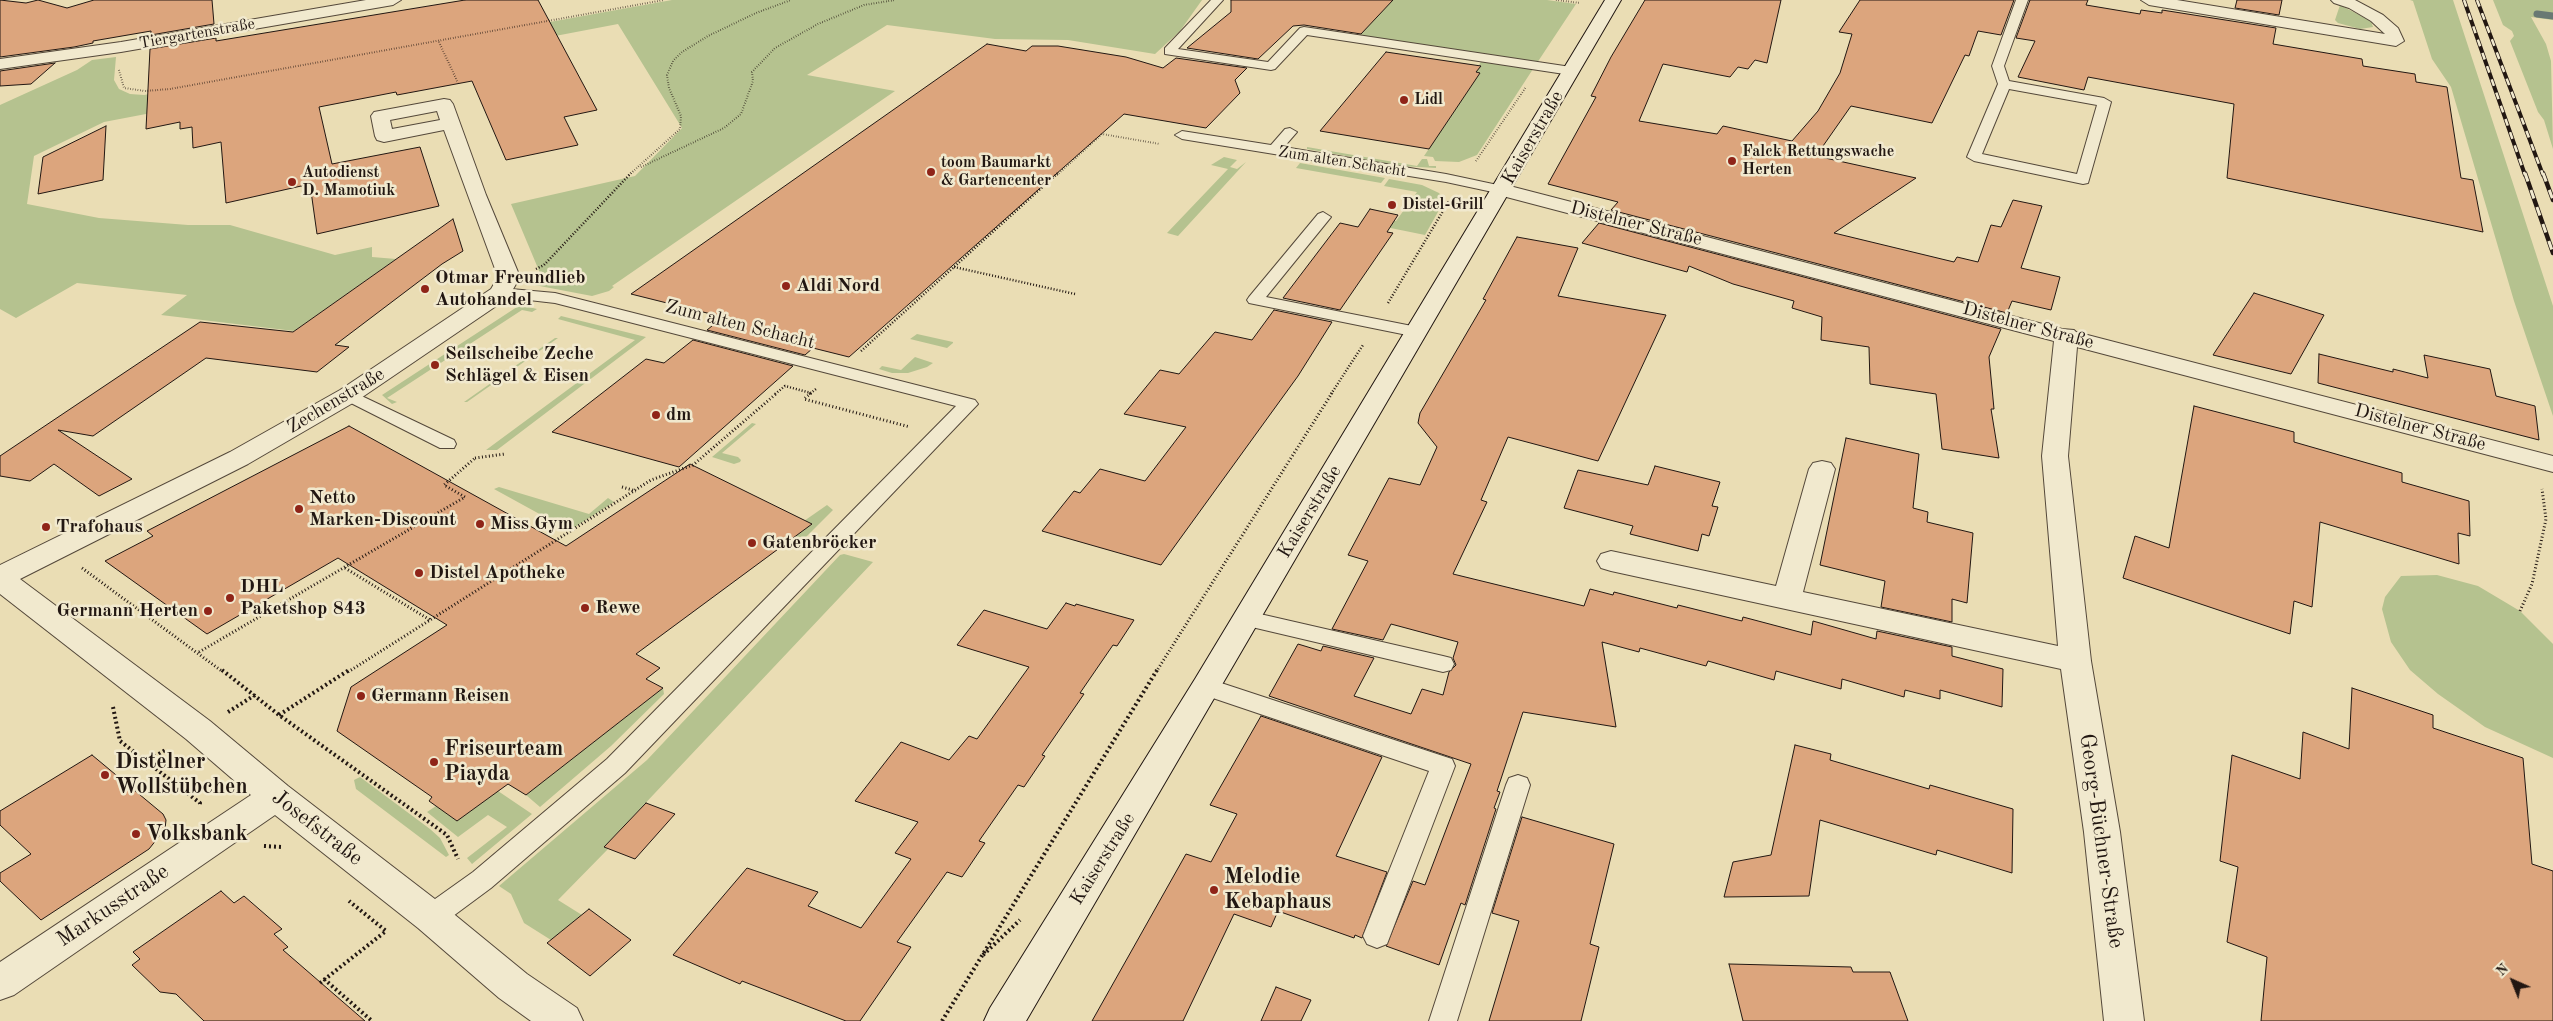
<!DOCTYPE html>
<html>
<head>
<meta charset="utf-8">
<style>
	body { margin:0 }
	#map { position:relative; width:2553px; height:1021px; overflow:hidden; background:#eaddb4; font-family:"Old Standard TT",serif }
	canvas { display:block }
	.north { position:absolute; left:2488px; top:956px; width:50px; height:50px; -webkit-text-stroke:4px #f1e9ce; paint-order:stroke; rotate:316deg; font-size:14px; font-weight:700; line-height:20px; text-align:center; color:#221712 }
	.north::after { content:''; display:block; margin:auto; width:18px; height:22px; background:#221712; clip-path:polygon(50% 0,100% 100%,50% 72%,0 100%) }
</style>
</head>
<body>
<div id="map">
<canvas width="2553" height="1021"></canvas>
<div class="north">N</div>
</div>
<script>
const ctx = document.querySelector('canvas').getContext('2d');
ctx.lineJoin = 'round';
function fill(path, color) {
  ctx.fillStyle = color;
  ctx.fill(path, 'evenodd');
}
function poly(rows) {
  const path = new Path2D();
  for (const r of rows) {
    path.moveTo(r[0], r[1]);
    for (let i = 2; i < r.length; i += 2) path.lineTo(r[i], r[i + 1]);
  }
  return path;
}
function trace(path, color, width, dash) {
  ctx.strokeStyle = color;
  ctx.lineWidth = width;
  ctx.lineCap = dash ? 'butt' : 'round';
  ctx.setLineDash(dash || []);
  ctx.stroke(path);
}
function drawText(font, color, halo, rows, align = 'center') {
  ctx.font = font + ' "Old Standard TT",serif';
  ctx.lineWidth = 5;
  ctx.setLineDash([]);
  ctx.textBaseline = 'middle';
  ctx.strokeStyle = halo;
  ctx.fillStyle = color;
  for (const [text, x, y, turn = 0] of rows) {
    ctx.save();
    ctx.translate(x, y);
    ctx.rotate((+turn || 0) * Math.PI / 180);
    ctx.textAlign = isNaN(turn) ? turn : align;
    if (halo) ctx.strokeText(text, 0, 0);
    ctx.fillText(text, 0, 0);
    ctx.restore();
  }
}
const green = poly([
	[672,0,1202,0,1180,31,1155,54,1068,40,995,39,887,25,807,75,895,91,612,286,614,287,609,291,592,296,524,283,540,273,511,204,635,176,682,128,618,24,104,122,34,156,27,204,99,218,188,225,230,225,335,255,372,247,372,257,396,259,294,331,161,315,187,295,77,283,16,318,0,309,0,105,77,70,92,60,116,57,114,80,119,89,130,94,144,95],
	[1393,0,1547,0,1576,4,1537,63,1358,36],
	[2410,0,2453,0,2553,306,2553,416,2514,301,2451,87,2432,59,2413,1],
	[2493,0,2553,0,2553,20,2531,17,2546,44,2551,61,2553,149,2544,120,2538,112,2510,41,2514,36,2512,31,2503,25],
	[2340,5,2371,21,2373,27,2360,29,2338,23,2335,20],
	[1481,61,1533,69,1477,155,1459,162,1435,161,1433,157,1424,156,1480,73,1476,72],
	[1307,147,1417,166,1422,159,1427,159,1429,166,1436,166,1436,168,1401,166,1307,149],
	[1224,157,1237,160,1230,167,1237,169,1246,162,1178,236,1167,233,1228,169,1211,165],
	[1300,163,1385,178,1381,183,1296,168],
	[1389,179,1422,185,1439,193,1443,198,1443,203,1425,235,1361,222,1366,216,1396,221,1417,192,1384,186],
	[520,305,537,309,532,312,522,310,387,398,397,402,392,404,382,395],
	[561,316,646,337,497,450,486,450,635,340,558,319],
	[917,334,953,342,953,343,947,348,910,339],
	[555,338,558,338,467,402,464,402],
	[915,357,933,363,927,367,908,373,892,373,879,369,882,366,901,370],
	[752,423,756,424,722,453,738,457,741,460,740,462,734,464,712,457],
	[499,487,589,514,608,498,614,502,575,527,565,528,494,489],
	[827,505,833,510,798,545,786,543,811,525,804,521],
	[844,554,873,562,604,847,608,849,558,900,582,915,551,940,524,923,511,894,499,886,647,760,840,555],
	[2437,575,2478,586,2520,611,2553,644,2553,758,2485,727,2438,694,2410,670,2391,642,2382,609,2385,597,2401,576],
	[663,688,664,694,611,746,540,807,526,795],
	[360,777,430,829,440,838,449,855,446,857,356,789,354,780],
	[498,791,532,814,472,864,467,858,507,827,488,815,458,837,427,812,436,806,457,821]
]);
const stream = poly([
	[2537,14,2553,16]
]);
const building = poly([
	[0,0,26,3,38,0,67,8,94,0,212,0,214,24,151,35,151,31,93,41,93,43,74,47,0,57,0,0],
	[465,0,538,0,597,110,564,117,578,145,506,160,472,81,397,95,396,92,319,107,332,164,420,147,439,206,317,234,310,184,226,203,221,142,193,148,192,127,180,129,180,122,146,129,150,49,216,38,216,41,465,0],
	[1231,0,1393,0,1361,34,1304,25,1293,26,1258,59,1187,48,1231,12,1231,0],
	[1645,0,1781,0,1767,63,1755,60,1748,69,1738,67,1730,77,1663,64,1639,121,1717,134,1723,126,1792,141,1818,111,1840,73,1852,34,1839,32,1860,0,2014,0,2001,35,1978,31,1969,56,1965,55,1932,123,1851,106,1816,156,1916,178,1834,233,1954,262,1957,257,1978,262,1991,225,2001,227,2013,200,2042,206,2021,268,2060,277,2051,310,2012,301,2007,313,1611,210,1618,202,1548,184,1596,97,1591,96,1611,57,1645,0],
	[2030,0,2088,0,2086,5,2140,14,2141,10,2162,13,2162,10,2276,28,2273,44,2362,59,2363,66,2415,74,2416,82,2447,87,2461,178,2473,180,2483,232,2227,178,2234,104,2088,77,2084,90,2018,77,2035,41,2016,38,2030,0],
	[2237,0,2282,0,2279,15,2235,8,2237,0],
	[987,44,1026,51,1032,46,1058,46,1126,57,1163,68,1176,58,1247,68,1235,80,1240,93,1206,128,1124,114,849,357,813,348,805,355,707,330,723,317,631,294,987,44],
	[1386,52,1481,66,1476,72,1480,73,1429,149,1320,131,1386,52],
	[55,63,31,84,0,86,0,71,55,63],
	[106,126,103,180,38,194,43,157,106,126],
	[1370,209,1398,215,1387,232,1393,233,1340,310,1283,298,1340,223,1358,227,1370,209],
	[453,219,463,251,442,264,335,345,349,347,317,372,206,358,93,436,58,430,132,479,99,496,54,464,30,481,0,476,0,456,200,322,293,332,453,219],
	[1599,223,2001,329,1989,357,1994,409,1991,409,1999,458,1942,449,1936,394,1870,384,1869,347,1821,340,1822,317,1792,308,1794,301,1733,284,1689,266,1687,272,1582,243,1599,223],
	[1517,237,1578,248,1558,296,1666,315,1598,461,1508,437,1481,500,1487,502,1453,574,1584,606,1590,589,1613,595,1614,592,1677,608,1678,605,1742,621,1743,617,1811,635,1813,621,1876,639,1877,631,1952,647,1952,656,2003,669,2002,707,1940,690,1940,699,1905,690,1904,697,1842,679,1841,689,1776,671,1774,680,1708,661,1706,666,1640,648,1639,652,1602,642,1616,727,1523,712,1497,791,1500,792,1494,808,1496,809,1465,905,1461,903,1439,965,1386,946,1413,881,1425,885,1471,764,1269,696,1298,644,1321,651,1323,646,1374,658,1354,696,1411,714,1422,689,1443,695,1449,672,1456,665,1453,658,1458,642,1391,624,1383,640,1332,629,1368,561,1348,555,1389,478,1420,485,1437,447,1418,423,1420,413,1486,300,1483,299,1517,237],
	[2254,293,2324,315,2291,374,2213,355,2254,293],
	[1274,310,1332,322,1298,376,1161,565,1042,531,1074,491,1080,493,1100,469,1145,481,1186,427,1124,414,1160,370,1179,374,1215,332,1252,340,1274,310],
	[693,340,793,366,679,467,552,432,646,359,664,363,693,340],
	[2319,354,2393,372,2393,369,2428,378,2424,355,2490,369,2496,396,2535,406,2539,440,2318,383,2319,354],
	[2194,406,2294,432,2294,442,2402,473,2402,482,2469,501,2470,536,2458,533,2459,564,2320,522,2312,607,2294,601,2290,634,2123,578,2135,536,2169,548,2194,406],
	[349,426,566,546,690,464,812,524,636,654,660,668,646,679,663,688,526,795,508,784,457,821,429,801,432,797,337,731,351,687,447,625,338,558,207,634,105,561,153,536,147,531,349,426],
	[1846,438,1919,454,1913,508,1928,512,1927,522,1973,533,1967,603,1952,599,1952,622,1881,607,1885,581,1820,565,1846,438],
	[1655,466,1720,482,1712,506,1718,507,1709,536,1702,534,1698,551,1630,534,1633,526,1564,508,1578,470,1648,485,1655,466],
	[1066,603,1075,606,1076,604,1134,620,1117,646,1113,645,1080,693,1084,694,1042,755,1045,756,1024,787,1018,785,979,841,985,843,962,877,947,872,897,942,911,947,860,1021,846,1021,742,981,740,984,673,955,747,868,818,892,808,906,861,928,911,859,895,853,918,822,855,801,901,742,949,760,969,736,977,739,1029,667,957,645,984,610,1047,629,1066,603],
	[2352,688,2433,715,2433,728,2523,758,2532,864,2553,871,2553,1021,2261,1021,2267,957,2227,942,2238,867,2220,861,2232,755,2300,779,2303,732,2349,749,2352,688],
	[1261,716,1382,757,1336,856,1387,872,1362,938,1355,935,1354,938,1278,911,1271,927,1234,914,1183,1021,1092,1021,1186,854,1211,862,1237,814,1210,805,1261,716],
	[1795,745,1831,754,1830,760,1929,789,1930,785,2013,809,2012,873,1937,850,1936,855,1820,820,1809,896,1724,897,1733,862,1771,855,1795,745],
	[92,755,163,814,166,820,165,829,149,849,41,920,0,881,0,873,31,854,0,825,0,811,92,755],
	[646,803,675,814,635,859,604,847,646,803],
	[1522,817,1614,844,1590,944,1599,947,1581,1021,1489,1021,1519,921,1492,913,1522,817],
	[221,891,234,903,244,896,282,929,274,934,288,947,283,950,365,1021,204,1021,176,994,160,992,132,965,140,959,133,952,221,891],
	[589,909,631,940,590,976,547,943,589,909],
	[1729,964,1851,967,1853,972,1890,972,1908,1021,1743,1021,1729,964],
	[1276,987,1311,1000,1301,1021,1261,1021,1276,987]
]);
const pathFar3 = poly([
	[1556,0,1580,3],
	[439,42,458,83],
	[119,70,124,88,145,91,170,89,664,0],
	[1476,161,1526,87],
	[641,167,724,128,741,114,753,81,752,72,775,48,818,24,864,5,895,0],
	[629,175,680,129,681,116,669,88,667,75,673,61,682,52,708,36,756,13,791,0],
	[1057,175,1102,134,1160,144]
]);
const pathFar2 = poly([
	[954,267,1075,294],
	[536,269,544,265,631,173],
	[1388,303,1449,201],
	[861,351,1058,173],
	[775,394,785,386,811,393,816,389],
	[809,394,811,393],
	[1331,394,1363,345]
]);
const pathFar1 = poly([
	[811,393,804,399,910,427],
	[475,458,505,454],
	[622,487,636,491],
	[82,568,223,672],
	[345,568,430,620],
	[2520,611,2532,584,2546,519,2542,489],
	[199,652,465,497,444,485,475,458],
	[348,672,651,480,693,465,777,393],
	[1156,672,1332,393]
]);
const path = poly([
	[222,670,279,715,447,835,458,859],
	[113,707,120,741,200,803,199,807],
	[228,712,255,695],
	[279,715,349,670],
	[146,762,167,749],
	[264,846,282,847],
	[983,955,1020,920],
	[324,979,372,1021],
	[320,983,386,931,349,901],
	[942,1021,1157,670]
]);
const service = poly([
	[1211,0,1223,0,1178,49,1268,62,1300,28,1304,27,1571,67,1577,71,1571,75,1307,35,1275,69,1271,70,1165,54,1165,48,1211,0],
	[2016,0,2028,0,2004,66,2009,81,2104,98,2111,102,2088,183,2083,184,1974,161,1967,157,1998,84,1992,66,2016,0],
	[2009,89,2097,105,2077,174,1982,154,2009,89],
	[1290,128,1297,132,1284,147,1446,174,1507,187,1509,190,1502,194,1446,182,1182,139,1175,135,1182,131,1271,145,1285,129,1290,128],
	[1323,212,1331,217,1266,297,1417,327,1423,328,1425,332,1423,336,1417,337,1249,303,1247,300,1249,297,1318,214,1323,212],
	[500,288,555,293,975,400,978,404,625,773,491,888,441,925,431,929,421,925,418,917,421,909,473,872,607,759,956,406,555,303,494,296,492,293,494,290,500,288],
	[349,390,454,440,456,444,454,448,440,448,343,399,340,395,343,391,349,390],
	[1247,611,1443,656,1451,658,1454,664,1451,670,1443,672,1239,624,1236,619,1239,614,1247,611],
	[1206,678,1452,759,1455,766,1387,944,1377,948,1367,944,1363,936,1429,771,1198,693,1194,687,1198,681,1206,678],
	[1518,775,1527,778,1530,785,1457,1021,1429,1021,1506,785,1509,778,1518,775]
]);
const minor = poly([
	[366,0,401,0,393,5,121,52,0,69,0,59,121,42,366,0],
	[2141,0,2177,0,2385,34,2371,21,2349,8,2334,3,2331,0,2355,0,2383,15,2398,28,2404,41,2396,46,2149,5,2141,0],
	[444,99,450,100,453,104,486,195,520,277,508,298,358,400,248,464,20,579,210,721,288,786,444,906,527,974,577,1008,583,1021,531,1021,499,998,418,928,275,815,14,995,0,1000,0,962,251,795,186,739,0,594,0,565,230,452,340,390,491,289,498,277,444,130,384,142,377,140,375,136,371,116,374,112,444,99],
	[437,111,440,120,392,129,390,120,437,111],
	[1502,184,2062,329,2074,330,2076,332,2553,456,2553,472,2077,347,2068,456,2091,661,2120,832,2144,1021,2104,1021,2084,832,2061,669,1611,571,1601,568,1597,561,1601,554,1611,551,1776,586,1809,469,1813,463,1822,461,1831,463,1835,469,1803,592,2058,646,2042,456,2054,341,1495,194,1492,190,1495,186,1502,184]
]);
const secondary = poly([
	[1605,0,1621,0,1026,1021,984,1021,990,1008,1195,679,1605,0]
]);
const railFar1 = poly([
	[2464,0,2525,175],
	[2477,0,2543,175]
]);
const rail = poly([
	[2525,173,2553,253],
	[2543,173,2553,200]
]);
const markers = [
	[1404,100,5,"#8f2418"],
	[1732,161,5,"#8f2418"],
	[931,172,5,"#8f2418"],
	[292,182,5,"#8f2418"],
	[1392,205,5,"#8f2418"],
	[786,286,5,"#8f2418"],
	[425,289,5,"#8f2418"],
	[435,365,5,"#8f2418"],
	[656,415,5,"#8f2418"],
	[299,509,5,"#8f2418"],
	[480,524,5,"#8f2418"],
	[46,527,5,"#8f2418"],
	[752,543,5,"#8f2418"],
	[419,573,5,"#8f2418"],
	[230,598,5,"#8f2418"],
	[585,608,5,"#8f2418"],
	[208,611,5,"#8f2418"],
	[361,696,5,"#8f2418"],
	[434,762,5,"#8f2418"],
	[105,775,5,"#8f2418"],
	[136,834,5,"#8f2418"],
	[1214,890,5,"#8f2418"]
];
const farStreetnames = [
	["Tiergartenstraße",197,34,-10],
	["Zum alten Schacht",1342,162,9]
];
const farPoinames = [
	["Lidl",1414,100],
	["Falck Rettungswache",1742,152],
	["Herten",1742,170],
	["toom Baumarkt",941,163],
	["& Gartencenter",941,181],
	["Autodienst",302,173],
	["D. Mamotiuk",302,191],
	["Distel-Grill",1402,205]
];
const streetNames = [
	["Kaiserstraße",1533,138,-60],
	["Distelner Straße",1636,224,14],
	["Zum alten Schacht",740,325,14],
	["Distelner Straße",2028,326,15],
	["Zechenstraße",336,401,-31],
	["Distelner Straße",2420,428,15],
	["Kaiserstraße",1310,512,-59],
	["Kaiserstraße",1103,859,-58]
];
const poiNames = [
	["Otmar Freundlieb",435,278],
	["Autohandel",435,300],
	["Aldi Nord",796,286],
	["Seilscheibe Zeche",445,354],
	["Schlägel & Eisen",445,376],
	["dm",666,415],
	["Netto",309,498],
	["Marken-Discount",309,520],
	["Miss Gym",490,524],
	["Trafohaus",56,527],
	["Gatenbröcker",762,543],
	["Distel Apotheke",429,573],
	["DHL",240,587],
	["Paketshop 843",240,609],
	["Rewe",595,608],
	["Germann Herten",198,611,"right"],
	["Germann Reisen",371,696]
];
const nearPoinames = [
	["Friseurteam",444,749],
	["Piayda",444,774],
	["Distelner",115,762],
	["Wollstübchen",115,787],
	["Volksbank",146,834],
	["Melodie",1224,877],
	["Kebaphaus",1224,902]
];
const nearStreetnames = [
	["Josefstraße",317,828,38],
	["Georg-Büchner-Straße",2101,841,82],
	["Markusstraße",113,906,-34]
];
fill(green, '#b5c28f');
trace(stream, '#697973', 7);
fill(building, '#dca57d');
trace(building, '#221712', 1);
trace(service, '#54483a', 2);
trace(minor, '#54483a', 2);
trace(secondary, '#221712', 2);
trace(pathFar3, '#221712', 2, [0.5, 2]);
trace(pathFar2, '#221712', 2.5, [1, 2]);
trace(pathFar1, '#221712', 3, [1, 2.5]);
trace(path, '#221712', 4, [2, 3]);
fill(service, '#f1e9ce');
fill(minor, '#f1e9ce');
fill(secondary, '#f1e9ce');
trace(railFar1, '#221712', 4);
trace(rail, '#221712', 4.5);
trace(railFar1, '#f1e9ce', 2.5, [7]);
trace(rail, '#f1e9ce', 3, [9]);
for (const [x, y, r, color] of markers) {
  const dot = new Path2D();
  dot.arc(x, y, r, 0, 2 * Math.PI);
  ctx.fillStyle = color;
  ctx.fill(dot);
  trace(dot, '#f1e9ce', 2);
}
drawText('16px', '#221712', '#f1e9ce', farStreetnames);
drawText('bold 16px', '#221712', '#f1e9ce', farPoinames, 'left');
drawText('19px', '#221712', '#f1e9ce', streetNames);
drawText('bold 19px', '#221712', '#f1e9ce', poiNames, 'left');
drawText('bold 22px', '#221712', '#f1e9ce', nearPoinames, 'left');
drawText('22px', '#221712', '#f1e9ce', nearStreetnames);
</script>
</body>
</html>
